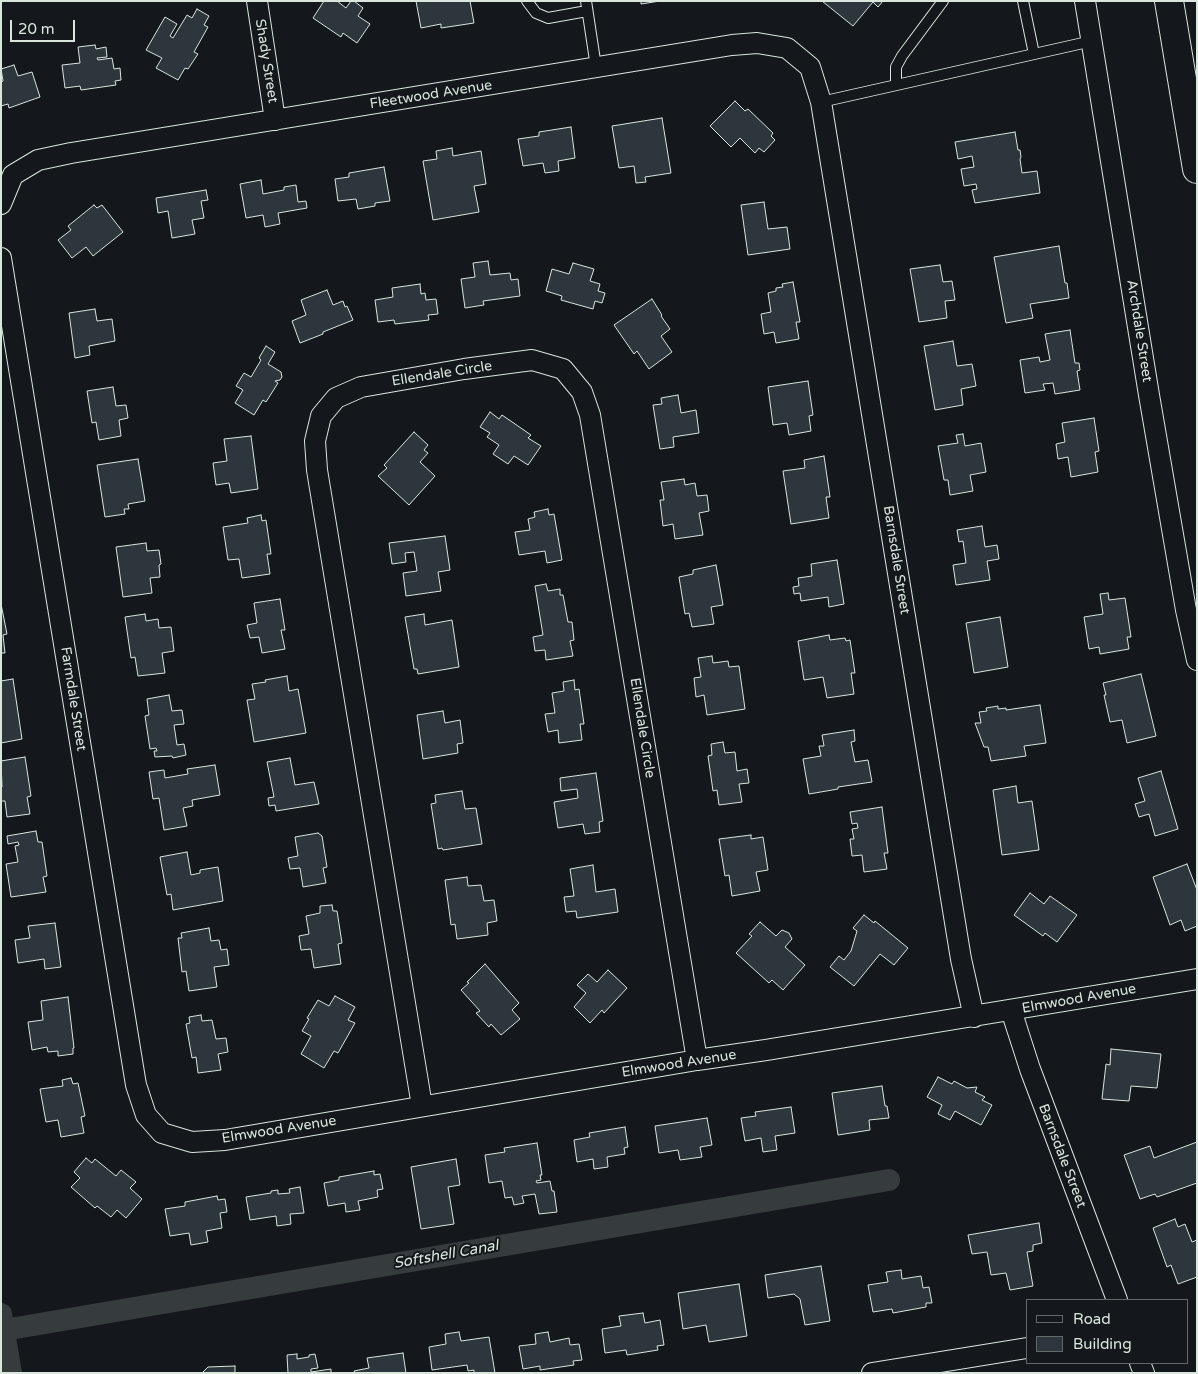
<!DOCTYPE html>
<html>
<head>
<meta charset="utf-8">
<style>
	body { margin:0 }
	#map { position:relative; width:1198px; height:1374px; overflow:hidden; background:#14181c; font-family:"Varela Round",sans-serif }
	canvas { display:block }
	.frame { position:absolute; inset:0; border:2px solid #d8e6dc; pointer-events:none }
	.legend { position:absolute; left:1026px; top:1299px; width:162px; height:65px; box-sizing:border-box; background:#14181c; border:1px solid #626a69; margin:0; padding:6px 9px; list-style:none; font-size:15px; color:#d8e6dc }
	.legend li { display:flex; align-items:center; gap:10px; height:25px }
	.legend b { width:25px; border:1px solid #626a69 }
	.scale { position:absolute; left:10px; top:20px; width:65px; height:22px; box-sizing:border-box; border:2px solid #d8e6dc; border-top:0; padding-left:6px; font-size:15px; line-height:18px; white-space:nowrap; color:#d8e6dc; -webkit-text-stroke:4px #14181c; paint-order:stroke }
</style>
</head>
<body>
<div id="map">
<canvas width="1198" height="1374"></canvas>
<div class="frame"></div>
<ul class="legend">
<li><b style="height:6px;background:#14181c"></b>Road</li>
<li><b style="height:14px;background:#2c363c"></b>Building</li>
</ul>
<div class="scale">20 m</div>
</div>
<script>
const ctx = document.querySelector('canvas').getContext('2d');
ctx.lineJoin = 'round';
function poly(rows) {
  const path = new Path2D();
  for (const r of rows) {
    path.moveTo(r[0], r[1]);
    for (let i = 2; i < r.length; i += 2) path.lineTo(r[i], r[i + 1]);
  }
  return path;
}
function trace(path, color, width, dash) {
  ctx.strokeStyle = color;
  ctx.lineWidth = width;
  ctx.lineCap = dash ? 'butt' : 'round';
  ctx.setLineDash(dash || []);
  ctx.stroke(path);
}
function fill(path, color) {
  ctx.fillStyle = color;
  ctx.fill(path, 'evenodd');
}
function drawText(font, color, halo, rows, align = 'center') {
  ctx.font = font + ' "Varela Round",sans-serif';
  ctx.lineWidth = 4;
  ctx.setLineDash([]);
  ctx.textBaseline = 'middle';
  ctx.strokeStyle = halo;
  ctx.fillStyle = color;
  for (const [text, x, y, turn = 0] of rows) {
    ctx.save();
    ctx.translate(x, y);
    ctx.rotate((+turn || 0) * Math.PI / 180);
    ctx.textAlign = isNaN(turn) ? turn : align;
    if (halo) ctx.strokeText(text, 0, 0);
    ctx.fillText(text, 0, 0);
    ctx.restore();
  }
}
const canal = poly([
	[1,1314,11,1373],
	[4,1330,889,1180]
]);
const building = poly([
	[324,1,337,1,346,8,351,1,354,1,363,8,358,16,370,24,357,43,343,33,341,37,313,18,324,1],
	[416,1,470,1,474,23,441,28,441,24,421,28,416,1],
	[641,1,660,1,641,4,641,1],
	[822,1,883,1,878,7,873,2,853,26,822,1],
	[197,9,209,16,204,25,208,27,194,52,198,54,188,69,185,68,178,80,156,68,162,58,146,50,165,17,177,24,170,36,173,38,187,15,192,18,197,9],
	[95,45,96,49,106,47,107,57,97,58,98,60,112,58,114,69,120,68,121,80,115,81,116,85,81,90,80,86,65,88,62,65,80,63,78,47,95,45],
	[14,65,18,76,32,72,40,97,9,108,8,104,1,106,1,82,3,81,1,69,14,65],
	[735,101,745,111,748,109,773,133,771,136,775,140,764,152,759,148,755,153,740,138,731,147,710,126,735,101],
	[662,118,671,173,645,177,646,182,636,183,634,166,619,168,612,126,662,118],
	[571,127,575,158,558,161,559,171,545,173,543,163,523,166,518,139,539,136,539,132,571,127],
	[1015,132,1018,150,1020,150,1021,157,1020,159,1022,173,1037,171,1040,193,975,203,972,190,977,189,976,184,964,186,961,169,974,167,972,156,958,159,955,142,1015,132],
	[452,148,453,156,481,151,486,184,474,186,479,212,433,220,423,161,437,159,436,151,452,148],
	[384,167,390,201,375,203,375,206,358,209,356,199,338,201,335,179,349,177,349,173,384,167],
	[261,180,263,194,284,190,284,187,296,185,298,202,306,201,307,208,278,213,280,224,265,227,263,215,246,218,240,184,261,180],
	[206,190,208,200,201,201,204,218,192,220,195,234,172,238,168,211,158,213,156,198,206,190],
	[764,202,768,229,787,227,790,249,748,255,741,205,764,202],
	[94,205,97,208,102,205,123,232,93,256,86,247,72,258,58,240,71,230,68,226,94,205],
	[1059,246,1065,283,1067,283,1069,298,1030,304,1033,318,1006,323,994,257,1059,246],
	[488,261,490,275,510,273,511,280,518,279,520,296,483,301,484,305,465,308,461,279,475,277,473,263,488,261],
	[573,263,594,269,590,281,600,284,598,291,605,293,602,303,595,301,593,309,561,300,562,296,546,291,552,269,569,274,573,263],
	[940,265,943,282,952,281,955,300,945,301,947,318,919,322,910,269,940,265],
	[793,282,800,322,796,322,799,339,776,343,774,332,764,334,761,314,771,312,768,293,776,291,776,288,783,287,782,284,793,282],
	[420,284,421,294,425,293,426,300,436,299,438,314,428,315,429,320,395,324,394,320,378,322,375,300,393,297,392,288,420,284],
	[327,290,333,305,343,301,345,307,347,306,353,320,323,332,323,334,300,343,292,321,306,315,301,300,327,290],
	[652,299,662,315,661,316,670,329,661,336,672,352,649,369,637,351,634,354,614,325,652,299],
	[95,309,97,321,112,319,115,341,89,346,90,355,75,358,69,313,95,309],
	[1070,330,1075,363,1079,363,1080,370,1077,371,1080,390,1055,394,1053,383,1043,384,1045,390,1025,393,1020,360,1039,357,1040,362,1050,360,1045,334,1070,330],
	[953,341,957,366,972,364,976,386,961,389,963,405,935,410,924,346,953,341],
	[266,346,275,352,268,364,281,372,282,377,280,380,275,381,278,383,266,402,263,400,254,415,235,403,243,390,236,386,244,373,251,377,261,360,259,358,266,346],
	[808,381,813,415,809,416,811,431,789,435,787,423,773,425,768,387,808,381],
	[113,387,116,406,126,405,128,418,119,420,121,436,99,440,96,422,92,423,87,391,113,387],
	[678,395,681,413,696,410,699,433,673,437,674,447,660,449,653,405,662,404,661,398,678,395],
	[490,412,499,419,502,415,531,435,528,438,541,446,528,465,514,456,508,464,493,454,499,445,487,437,490,433,480,427,490,412],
	[1094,418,1099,451,1095,452,1098,472,1071,477,1068,457,1058,459,1056,444,1065,442,1062,423,1094,418],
	[414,432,428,445,424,450,428,453,420,462,435,476,409,505,378,476,387,468,384,465,414,432],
	[963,434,965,446,981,443,986,472,970,475,973,491,950,495,948,480,944,480,938,446,958,443,956,435,963,434],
	[251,436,258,489,231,493,229,483,216,485,213,463,227,461,224,439,251,436],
	[824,456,830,497,826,497,829,518,791,524,783,471,805,468,804,460,824,456],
	[138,459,145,501,128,504,129,509,124,509,125,514,105,517,97,465,138,459],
	[684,479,685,485,695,483,697,496,707,495,709,511,699,513,703,535,675,539,673,524,663,526,660,500,664,500,661,482,684,479],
	[548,509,549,515,554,514,562,560,547,563,545,551,519,555,515,532,530,530,528,519,535,517,534,512,548,509],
	[261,515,262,521,266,520,271,554,267,554,270,574,242,578,239,559,228,560,223,527,248,523,247,518,261,515],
	[982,526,985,547,997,545,999,559,987,561,990,580,956,585,953,565,966,563,963,541,959,542,957,530,982,526],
	[445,536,450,570,438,572,441,591,406,596,403,573,417,571,414,552,405,553,406,562,392,564,389,543,445,536],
	[146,543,147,551,159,550,161,564,159,565,160,577,150,578,152,593,123,597,116,547,146,543],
	[837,560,844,604,829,607,828,597,801,601,800,593,794,594,793,587,799,586,798,578,812,576,811,564,837,560],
	[716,565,723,605,711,607,714,624,692,627,689,613,685,614,679,577,693,574,693,570,716,565],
	[546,584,548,591,560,589,560,595,563,595,568,622,572,622,574,640,570,641,573,656,546,660,545,650,535,651,533,637,543,635,535,586,546,584],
	[1108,593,1109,600,1125,598,1131,637,1127,637,1129,649,1100,654,1099,647,1089,649,1084,617,1103,614,1100,594,1108,593],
	[280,599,285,630,281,630,285,649,262,653,259,637,250,638,247,625,257,623,254,603,280,599],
	[1,604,7,634,3,635,5,653,1,653,1,604],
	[145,614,146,621,158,619,159,628,171,627,174,651,162,653,165,673,138,676,135,657,131,658,125,617,145,614],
	[424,614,425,625,452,620,459,667,418,674,417,669,414,669,405,617,424,614],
	[1000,617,1008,667,974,673,966,623,1000,617],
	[829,635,830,640,845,638,846,641,850,640,855,673,851,673,854,694,827,698,823,677,804,680,798,641,829,635],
	[712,656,713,663,728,661,729,667,739,666,745,709,707,715,704,695,696,697,694,678,701,677,698,658,712,656],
	[1141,674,1156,736,1127,743,1122,720,1110,722,1104,695,1106,695,1103,683,1141,674],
	[287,676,289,691,298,689,306,733,254,742,247,700,255,699,252,684,266,682,265,680,287,676],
	[13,679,22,739,1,743,1,681,13,679],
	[574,680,575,690,579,689,584,724,580,724,582,740,559,743,558,730,548,732,545,714,555,713,552,693,564,691,563,682,574,680],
	[169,695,172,711,182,710,184,724,174,725,177,745,184,744,186,755,173,758,172,756,155,757,154,751,157,751,156,748,150,749,145,716,149,715,147,699,169,695],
	[1040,705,1046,743,1024,746,1026,756,991,761,988,747,984,747,975,723,981,723,979,712,987,711,986,708,998,706,998,709,1006,708,1006,710,1040,705],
	[443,711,445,723,460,720,463,743,457,744,458,753,423,759,417,715,443,711],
	[854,730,855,741,851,742,855,762,868,760,872,782,838,787,838,789,809,794,803,759,821,756,819,746,824,746,822,735,854,730],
	[723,742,725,753,735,752,737,771,747,769,749,783,739,784,742,802,719,805,717,790,713,791,708,756,712,755,711,744,723,742],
	[25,757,31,796,27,797,30,814,7,817,5,801,1,801,1,787,2,787,1,761,25,757],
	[290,758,295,785,314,782,319,804,276,811,275,805,269,806,268,798,274,797,267,762,290,758],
	[215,765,220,795,192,800,193,806,183,808,187,826,164,830,159,798,153,799,149,772,164,770,165,778,188,774,187,769,215,765],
	[1161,771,1178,829,1155,836,1149,814,1139,817,1135,804,1145,801,1138,778,1161,771],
	[596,773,603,821,599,822,600,832,585,834,583,824,558,828,554,802,578,798,577,789,561,791,560,778,596,773],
	[1016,786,1018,803,1032,801,1039,850,1002,855,993,790,1016,786],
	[462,791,465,809,476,808,482,844,443,850,442,848,438,849,431,804,436,803,435,795,462,791],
	[882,807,888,853,884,853,887,869,864,872,862,855,852,856,850,839,854,839,852,829,858,828,857,823,852,824,850,812,882,807],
	[36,831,38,842,42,842,47,876,43,877,46,892,11,897,6,864,18,862,15,846,19,845,18,842,8,844,7,836,36,831],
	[318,833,322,836,327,867,323,868,326,883,303,887,300,868,290,869,288,858,298,856,295,837,318,833],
	[751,835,751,839,763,837,768,870,756,872,760,891,732,896,729,875,725,876,719,839,751,835],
	[187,852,191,875,200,873,200,870,218,867,223,901,173,910,171,894,167,895,160,857,187,852],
	[1187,864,1197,890,1197,926,1185,931,1181,920,1170,925,1153,877,1187,864],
	[593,865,596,892,615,889,618,912,577,918,576,911,566,912,564,897,574,896,570,869,593,865],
	[467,877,468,886,481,885,484,901,494,900,497,921,487,923,488,935,457,939,455,924,451,925,445,880,467,877],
	[1030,893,1044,904,1050,896,1077,915,1057,942,1045,933,1043,936,1014,915,1030,893],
	[332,905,333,911,337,911,342,943,338,944,341,964,314,968,311,949,301,950,299,936,309,934,306,916,320,913,320,906,332,905],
	[864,915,874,923,875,921,908,948,894,965,880,954,854,986,830,967,839,956,844,960,851,951,857,931,853,928,864,915],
	[760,922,776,936,782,930,789,933,792,939,785,947,805,965,783,990,772,980,769,983,736,953,752,936,749,934,760,922],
	[55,923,61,967,45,969,44,959,18,963,15,940,30,938,28,926,55,923],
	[209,928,211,941,219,940,221,950,227,949,229,965,214,967,217,987,189,991,186,971,182,972,178,938,182,938,181,933,209,928],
	[485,964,519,1003,512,1010,520,1019,501,1035,491,1024,489,1027,476,1013,480,1011,461,990,469,983,467,982,485,964],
	[608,970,627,988,604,1013,602,1010,590,1023,574,1007,586,993,577,985,588,974,597,982,608,970],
	[335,996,355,1007,348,1020,355,1023,338,1053,334,1051,324,1068,301,1054,311,1036,302,1031,309,1019,307,1018,318,1000,329,1006,335,996],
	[68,997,74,1048,73,1048,73,1054,58,1056,58,1051,48,1052,47,1047,32,1050,28,1022,43,1020,41,1001,68,997],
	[201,1015,202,1021,212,1020,216,1039,226,1038,228,1052,218,1054,221,1070,198,1073,196,1057,192,1058,186,1024,190,1023,189,1017,201,1015],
	[1111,1049,1161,1054,1157,1088,1131,1086,1129,1101,1102,1099,1106,1064,1110,1065,1111,1049],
	[938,1077,952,1084,954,1081,967,1088,977,1087,975,1092,985,1097,982,1100,992,1105,981,1125,955,1111,950,1120,938,1114,942,1105,927,1097,938,1077],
	[71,1078,73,1084,78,1083,85,1116,81,1117,84,1133,61,1137,58,1120,46,1122,40,1089,63,1086,62,1080,71,1078],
	[882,1086,885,1106,887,1106,889,1118,869,1120,870,1130,838,1135,832,1093,882,1086],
	[791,1107,795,1133,775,1136,777,1150,763,1152,761,1138,745,1141,741,1118,756,1116,755,1112,791,1107],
	[707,1118,712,1145,700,1147,702,1157,680,1160,678,1150,659,1153,655,1126,707,1118],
	[625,1127,628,1147,624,1148,625,1154,607,1157,608,1167,594,1169,593,1159,577,1162,574,1140,590,1137,589,1133,625,1127],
	[1197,1142,1197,1183,1157,1197,1155,1194,1140,1199,1124,1155,1150,1146,1154,1158,1197,1142],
	[537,1143,542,1175,540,1175,541,1180,536,1181,537,1183,550,1181,552,1191,554,1191,557,1212,539,1214,535,1194,522,1196,524,1203,514,1205,512,1197,505,1198,502,1181,489,1183,485,1155,505,1152,504,1148,537,1143],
	[86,1158,92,1163,95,1159,116,1176,121,1170,136,1182,130,1188,142,1199,126,1218,117,1210,111,1217,97,1206,95,1208,71,1187,80,1178,74,1172,86,1158],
	[456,1159,460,1185,448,1187,454,1224,421,1229,411,1167,456,1159],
	[374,1171,374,1175,380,1174,383,1189,377,1190,378,1197,358,1201,360,1210,346,1212,345,1203,328,1206,324,1183,339,1180,339,1177,374,1171],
	[300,1187,304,1213,290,1214,291,1224,277,1226,276,1216,250,1220,246,1197,271,1193,271,1191,278,1190,278,1194,290,1193,289,1189,300,1187],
	[217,1196,218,1200,225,1199,227,1212,220,1213,222,1228,206,1231,208,1242,191,1245,189,1233,170,1236,165,1209,185,1206,185,1202,217,1196],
	[1175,1219,1178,1227,1185,1224,1192,1242,1197,1240,1197,1277,1178,1284,1171,1265,1167,1267,1153,1228,1175,1219],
	[1039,1223,1042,1243,1033,1245,1033,1251,1027,1252,1033,1286,1010,1290,1006,1273,991,1275,987,1252,972,1254,968,1235,1039,1223],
	[821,1266,830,1321,805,1325,800,1299,794,1294,768,1298,765,1275,821,1266],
	[901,1270,902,1279,921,1276,923,1288,929,1287,932,1303,926,1303,926,1307,893,1313,892,1309,873,1312,868,1285,888,1282,886,1272,901,1270],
	[739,1284,747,1336,709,1342,706,1325,683,1329,678,1293,739,1284],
	[643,1313,645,1323,660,1320,664,1345,657,1346,658,1350,627,1355,626,1350,605,1353,602,1329,621,1326,619,1316,643,1313],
	[459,1332,461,1341,489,1337,495,1373,474,1373,474,1370,468,1371,467,1365,432,1370,429,1347,446,1344,445,1334,459,1332],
	[548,1332,550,1342,569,1338,570,1345,579,1344,582,1360,573,1361,574,1365,540,1370,540,1366,523,1369,519,1346,536,1344,535,1334,548,1332],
	[403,1353,406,1373,355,1373,354,1371,369,1368,367,1358,403,1353],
	[297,1354,297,1359,309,1357,309,1355,315,1354,318,1368,311,1369,311,1372,331,1369,331,1373,288,1373,287,1355,297,1354],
	[235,1366,235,1373,202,1373,208,1367,235,1366]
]);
const lane = poly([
	[527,1,536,13,548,18,587,11],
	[586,1,596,67],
	[1023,1,1034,54],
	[896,85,896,67,902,56,943,1],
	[821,102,1092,41]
]);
const street = poly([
	[257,1,275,120],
	[1085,1,1149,395,1186,610,1197,660],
	[1,204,13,175,38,160,71,153,732,45,757,43,787,48,810,67,821,102,961,959,974,1017],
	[1,258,136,1085,146,1115,162,1133,192,1142,225,1140,697,1060,766,1050,1197,979],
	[1011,1010,1030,1069,1117,1300],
	[422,1106,317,470,315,441,321,416,336,398,361,387,464,369,532,360,563,369,582,392,590,415,697,1060],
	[1140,1363,1144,1373],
	[872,1373,1027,1348]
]);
const secondary = poly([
	[1169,1,1197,169]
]);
const streetNames = [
	["Shady Street",266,61,81],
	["Fleetwood Avenue",431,95,-9],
	["Archdale Street",1139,331,81],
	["Ellendale Circle",442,374,-9],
	["Barnsdale Street",896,560,81],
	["Farmdale Street",73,699,81],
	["Ellendale Circle",642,728,81],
	["Elmwood Avenue",1079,999,-10],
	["Elmwood Avenue",679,1064,-9],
	["Elmwood Avenue",279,1130,-9],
	["Barnsdale Street",1062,1156,69]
];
const waterNames = [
	["Softshell Canal",446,1255,-10]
];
trace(canal, '#363b3e', 22);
fill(building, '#2c363c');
trace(building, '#d8e6dc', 1);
trace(lane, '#d8e6dc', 12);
trace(street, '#d8e6dc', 22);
trace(secondary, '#d8e6dc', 30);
trace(lane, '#14181c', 10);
trace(street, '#14181c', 20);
trace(secondary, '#14181c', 28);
drawText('14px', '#d8e6dc', '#14181c', streetNames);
drawText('italic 15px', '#d8e6dc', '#14181c', waterNames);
</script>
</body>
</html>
